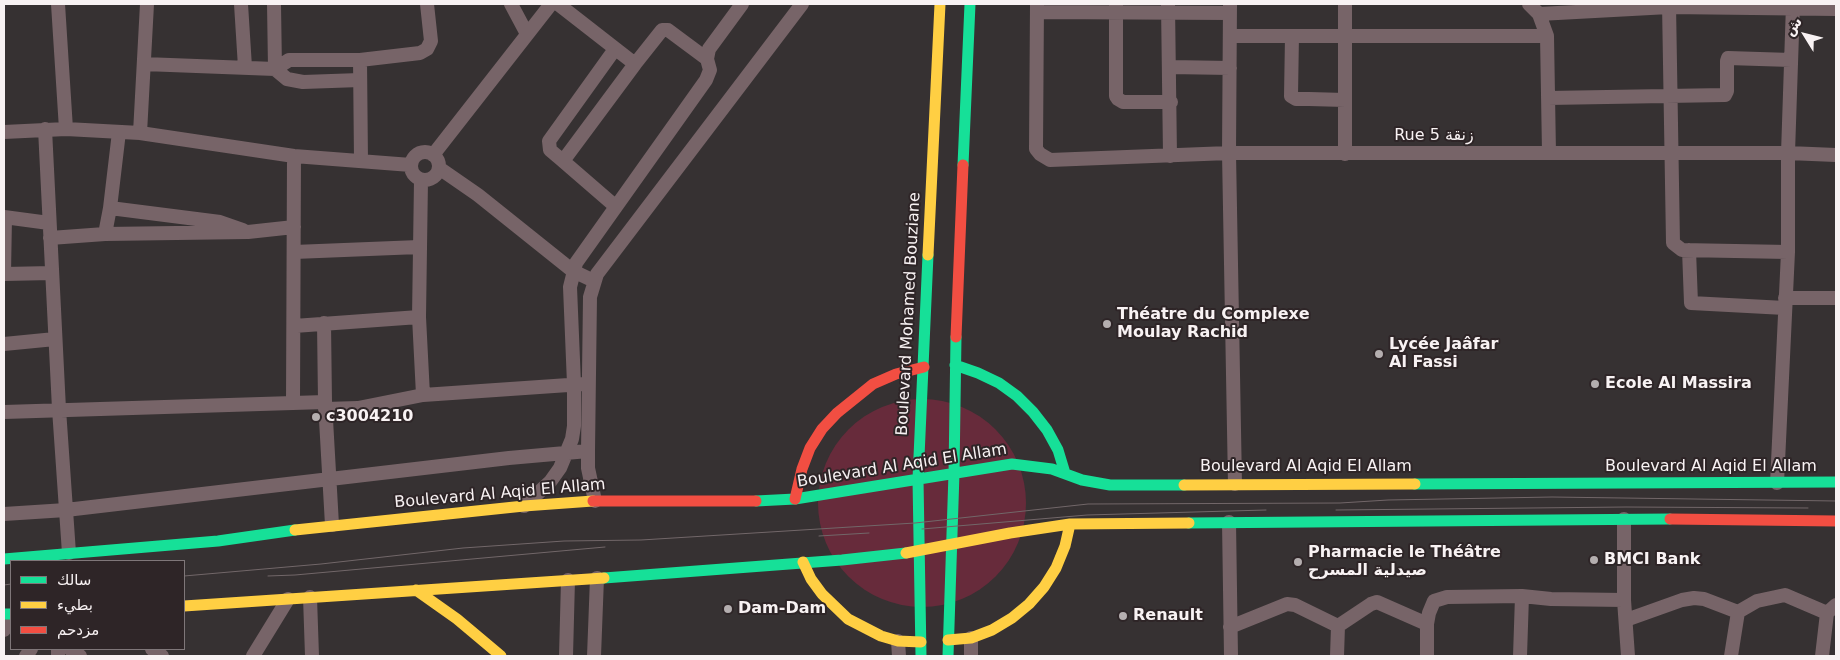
<!DOCTYPE html>
<html>
<head>
<meta charset="utf-8">
<style>
	body { margin:0 }
	#map { position:relative; width:1840px; height:660px; overflow:hidden; background:#363132; font-family:"DejaVu Sans","Noto Sans Arabic",sans-serif }
	canvas { display:block }
	.frame { position:absolute; inset:0; border:5px solid #f8f2f3; pointer-events:none }
	.legend { position:absolute; left:10px; top:560px; width:175px; height:90px; box-sizing:border-box; background:#2e2527; border:1px solid #7f7779; margin:0; padding:6px 9px; list-style:none; font-size:15px; color:#f8f2f3 }
	.legend li { display:flex; align-items:center; gap:10px; height:25px }
	.legend b { width:25px; border:1px solid #7f7779 }
	.north { position:absolute; left:1780px; top:10px; width:50px; height:50px; -webkit-text-stroke:4px #2e2527; paint-order:stroke; rotate:306deg; font-size:14px; font-weight:700; line-height:20px; text-align:center; color:#f8f2f3 }
	.north::after { content:''; display:block; margin:auto; width:18px; height:22px; background:#f8f2f3; clip-path:polygon(50% 0,100% 100%,50% 72%,0 100%) }
</style>
</head>
<body>
<div id="map">
<canvas width="1840" height="660"></canvas>
<div class="frame"></div>
<ul class="legend">
<li><b style="height:6px;background:#16e098"></b>سالك</li>
<li><b style="height:6px;background:#ffcf43"></b>بطيء</li>
<li><b style="height:6px;background:#f24e42"></b>مزدحم</li>
</ul>
<div class="north">ش</div>
</div>
<script>
const ctx = document.querySelector('canvas').getContext('2d');
ctx.lineJoin = 'round';
function fill(path, color) {
  ctx.fillStyle = color;
  ctx.fill(path, 'evenodd');
}
function poly(rows) {
  const path = new Path2D();
  for (const r of rows) {
    if (r.length === 3) {
      path.moveTo(r[0] + r[2], r[1]);
      path.arc(r[0], r[1], r[2], 0, 2 * Math.PI);
      continue;
    }
    path.moveTo(r[0], r[1]);
    for (let i = 2; i < r.length; i += 2) path.lineTo(r[i], r[i + 1]);
  }
  return path;
}
function trace(path, color, width, dash) {
  ctx.strokeStyle = color;
  ctx.lineWidth = width;
  ctx.lineCap = dash ? 'butt' : 'round';
  ctx.setLineDash(dash || []);
  ctx.stroke(path);
}
function drawText(font, color, halo, rows, align = 'center') {
  ctx.font = font + ' "DejaVu Sans","Noto Sans Arabic",sans-serif';
  ctx.lineWidth = 4;
  ctx.setLineDash([]);
  ctx.textBaseline = 'middle';
  ctx.strokeStyle = halo;
  ctx.fillStyle = color;
  for (const [text, x, y, turn = 0] of rows) {
    ctx.save();
    ctx.translate(x, y);
    ctx.rotate((+turn || 0) * Math.PI / 180);
    ctx.textAlign = isNaN(turn) ? turn : align;
    if (halo) ctx.strokeText(text, 0, 0);
    ctx.fillText(text, 0, 0);
    ctx.restore();
  }
}
const green = poly([
	[922,503,104]
]);
const street = poly([
	[58,4,66,129],
	[241,4,245,67],
	[274,4,275,69],
	[511,4,527,34],
	[558,4,635,64],
	[1037,4,1036,149,1040,154,1050,160,1229,153,1788,153,1836,155],
	[1116,4,1116,96,1118,99,1123,102,1171,102],
	[1230,4,1229,153,1235,484],
	[1345,4,1345,154],
	[1529,4,1539,14,1547,36,1549,153],
	[1669,4,1673,243,1682,250,1788,252],
	[1168,5,1170,156],
	[1037,12,1230,13],
	[1539,14,1669,7,1836,9],
	[1230,36,1547,36],
	[1292,36,1291,96,1296,99,1309,99,1345,100],
	[360,60,361,161],
	[144,64,275,69,289,60,360,60,420,53,427,49,431,41,427,4],
	[1170,67,1230,68],
	[275,69,287,79,303,82,360,80],
	[1548,98,1725,95,1727,91,1727,61,1728,58,1791,60],
	[45,129,59,409,69,553],
	[4,132,66,129,140,133,294,156,411,165],
	[140,133,147,4],
	[425,166,14],
	[433,155,551,4],
	[563,161,550,150,549,141,615,49],
	[439,168,478,195,573,271,594,281],
	[421,180,419,317,423,395],
	[615,206,563,161,635,64,662,30,668,30,707,59],
	[110,208,220,222,243,230],
	[4,217,49,223],
	[105,234,248,232,294,227],
	[50,238,105,234,110,208,119,132],
	[1689,250,1691,303,1785,308],
	[294,252,419,247],
	[4,274,5,218],
	[4,274,52,273],
	[1785,298,1836,298],
	[324,323,325,402,332,525],
	[294,326,419,317],
	[4,344,55,339],
	[293,403,294,156],
	[325,409,358,408,423,395,583,384],
	[4,412,325,402],
	[1777,483,1788,252,1788,153,1793,4],
	[595,501,588,468,588,451,590,297,597,274,802,4],
	[524,506,550,482,560,468,572,439,574,426,574,384,570,287,576,263,706,80,710,70,707,59,709,49,742,4],
	[4,514,66,510,509,458,588,451],
	[1624,519,1624,600,1628,656],
	[1229,522,1231,656],
	[310,597,312,656],
	[1626,620,1682,600,1694,598,1704,599,1738,612,1757,601,1785,595,1827,613,1836,605],
	[1230,627,1287,604,1295,605,1338,626,1371,604,1377,602,1427,624,1429,613,1434,601,1447,597,1522,596,1551,599,1624,600],
	[4,630,11,619],
	[971,638,971,656],
	[898,641,899,656],
	[70,649,80,656],
	[152,649,162,656],
	[26,656,31,649],
	[58,656,58,649],
	[253,656,288,599],
	[566,656,568,580],
	[594,656,597,578],
	[1337,656,1338,626],
	[1427,656,1427,624],
	[1520,656,1522,596],
	[1731,656,1738,612],
	[1822,656,1827,613]
]);
const fast = poly([
	[963,165,970,4],
	[955,365,978,373,999,383,1017,396,1033,412,1047,430,1058,450,1065,473],
	[1415,484,1836,482],
	[756,501,795,499,1012,464,1052,469,1082,480,1110,485,1184,485],
	[1189,523,1670,519],
	[4,559,218,541,295,530],
	[604,578,842,560,906,553],
	[4,614,11,614],
	[921,656,918,479,928,255],
	[948,656,954,473,956,337]
]);
const slow = poly([
	[928,255,940,4],
	[1184,485,1415,484],
	[295,530,524,506,593,501],
	[906,553,1010,533,1070,524,1189,523],
	[803,562,811,579,822,594,848,619,881,636,898,641,921,642],
	[416,590,457,619,501,656],
	[184,606,604,578],
	[948,640,971,638,992,630,1012,618,1029,604,1044,587,1056,568,1065,546,1070,524]
]);
const jam = poly([
	[956,337,963,165],
	[795,499,802,469,810,448,822,429,837,413,873,384,896,374,924,367],
	[593,501,756,501],
	[1670,519,1836,521]
]);
const tram = poly([
	[1336,510,1626,507,1808,508],
	[922,529,1087,515,1266,510],
	[819,536,869,533],
	[184,576,321,564,463,548,564,541,641,540,915,523,1088,504,1340,503,1388,500,1552,497,1836,501],
	[268,576,295,575,605,547],
	[4,585,11,584]
]);
const markers = [
	[1107,324,5,"#b4aeaf"],
	[1379,354,5,"#b4aeaf"],
	[1595,384,5,"#b4aeaf"],
	[316,417,5,"#b4aeaf"],
	[1594,560,5,"#b4aeaf"],
	[1298,562,5,"#b4aeaf"],
	[728,609,5,"#b4aeaf"],
	[1123,616,5,"#b4aeaf"]
];
const streetNames = [
	["Rue 5 زنقة",1434,136],
	["Boulevard Mohamed Bouziane",909,314,-87],
	["Boulevard Al Aqid El Allam",902,466,-9],
	["Boulevard Al Aqid El Allam",1306,467],
	["Boulevard Al Aqid El Allam",1711,467],
	["Boulevard Al Aqid El Allam",500,494,-5]
];
const poiNames = [
	["Théatre du Complexe",1117,315],
	["Moulay Rachid",1117,333],
	["Lycée Jaâfar",1389,345],
	["Al Fassi",1389,363],
	["Ecole Al Massira",1605,384],
	["c3004210",326,417],
	["Pharmacie le Théâtre",1308,553],
	["صيدلية المسرح",1308,571],
	["BMCI Bank",1604,560],
	["Dam-Dam",738,609],
	["Renault",1133,616]
];
fill(green, '#672b3b');
trace(street, '#776468', 14);
trace(fast, '#16e098', 11);
trace(slow, '#ffcf43', 11);
trace(jam, '#f24e42', 11);
trace(tram, '#726769', 1);
for (const [x, y, r, color] of markers) {
  const dot = new Path2D();
  dot.arc(x, y, r, 0, 2 * Math.PI);
  ctx.fillStyle = color;
  ctx.fill(dot);
  trace(dot, '#2e2527', 2);
}
drawText('16px', '#f8f2f3', '#2e2527', streetNames);
drawText('bold 16px', '#f8f2f3', '#2e2527', poiNames, 'left');
</script>
</body>
</html>
